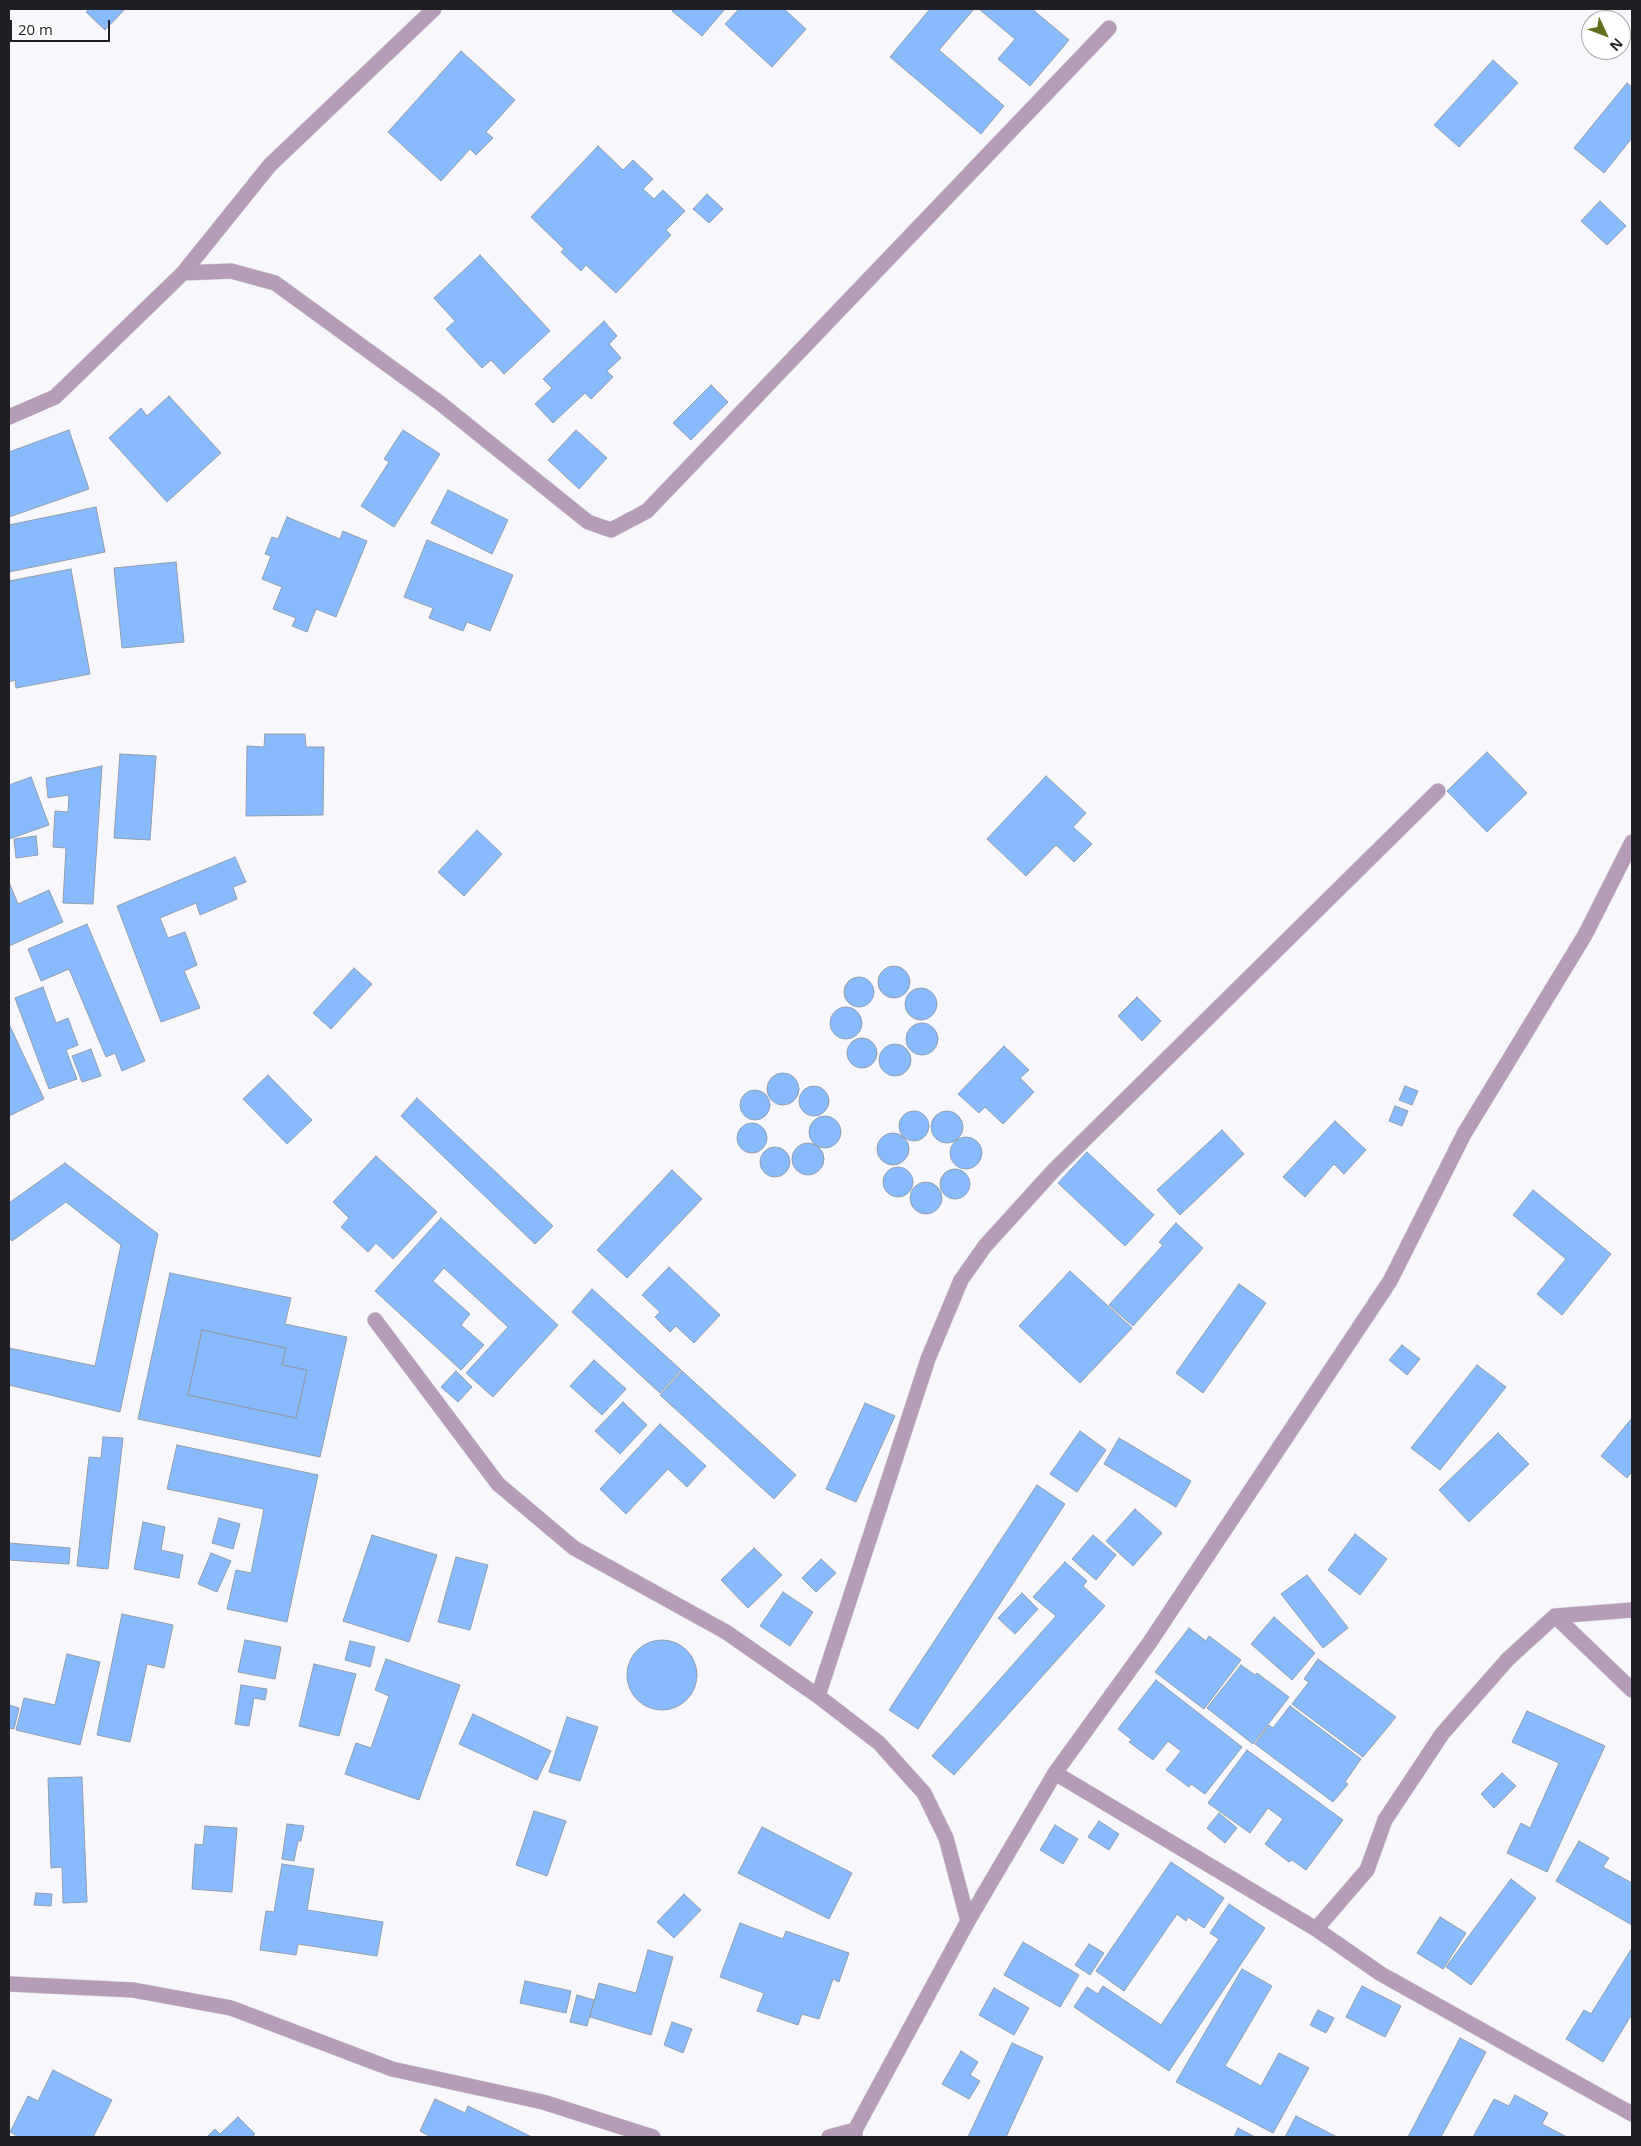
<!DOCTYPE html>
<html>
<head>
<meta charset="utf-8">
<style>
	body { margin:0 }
	#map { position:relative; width:1641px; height:2146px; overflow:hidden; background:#f8f7fc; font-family:"Open Sans",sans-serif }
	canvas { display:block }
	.frame { position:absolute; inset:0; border:10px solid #201f26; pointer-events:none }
	.north { position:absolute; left:1581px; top:10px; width:50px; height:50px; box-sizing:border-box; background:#fff; border:1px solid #a6a5a8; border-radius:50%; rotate:133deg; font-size:14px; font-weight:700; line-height:20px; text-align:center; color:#201f26 }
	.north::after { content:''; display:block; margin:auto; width:18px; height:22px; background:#63701b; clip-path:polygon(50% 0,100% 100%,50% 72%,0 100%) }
	.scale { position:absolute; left:10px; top:20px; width:100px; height:22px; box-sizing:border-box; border:2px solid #201f26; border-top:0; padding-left:6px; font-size:15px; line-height:18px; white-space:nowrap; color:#201f26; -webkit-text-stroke:4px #fff; paint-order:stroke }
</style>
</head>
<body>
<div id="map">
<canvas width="1641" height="2146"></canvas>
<div class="frame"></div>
<div class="north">N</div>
<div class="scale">20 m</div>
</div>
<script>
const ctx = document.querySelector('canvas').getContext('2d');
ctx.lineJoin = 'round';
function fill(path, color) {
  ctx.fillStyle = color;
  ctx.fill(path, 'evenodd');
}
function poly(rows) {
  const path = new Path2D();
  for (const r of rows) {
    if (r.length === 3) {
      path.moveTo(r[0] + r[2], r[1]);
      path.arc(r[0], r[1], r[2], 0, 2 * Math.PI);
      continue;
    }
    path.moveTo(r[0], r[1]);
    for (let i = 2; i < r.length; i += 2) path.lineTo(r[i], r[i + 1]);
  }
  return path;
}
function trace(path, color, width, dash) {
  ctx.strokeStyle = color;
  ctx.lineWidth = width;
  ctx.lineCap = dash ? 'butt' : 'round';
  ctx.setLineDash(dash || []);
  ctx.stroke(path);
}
const building = poly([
	[89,9,125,9,105,30,86,12,89,9],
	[674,9,725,9,702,36,672,11,674,9],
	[739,9,784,9,806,29,772,67,725,24,739,9],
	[930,9,974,9,939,50,1004,106,981,134,890,57,930,9],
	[979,9,1032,9,1069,40,1030,86,998,59,1015,39,979,9],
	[461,51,515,100,486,132,493,138,476,155,470,149,441,181,388,132,461,51],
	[1493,60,1518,83,1459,147,1434,125,1493,60],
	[1627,83,1632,87,1632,138,1604,173,1574,148,1627,83],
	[598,146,623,170,633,160,653,179,643,189,654,199,663,190,685,211,666,230,671,235,616,293,586,265,581,271,561,252,564,249,531,217,598,146],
	[707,194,723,209,709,223,693,209,707,194],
	[1600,201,1626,226,1607,245,1581,221,1600,201],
	[480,255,550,331,504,374,491,360,482,368,446,329,455,321,434,298,480,255],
	[604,321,617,336,609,344,621,358,607,371,613,377,591,399,585,393,553,423,535,404,552,388,543,379,604,321],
	[711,385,728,402,691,440,673,423,711,385],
	[169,396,221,453,167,502,109,438,141,408,147,416,169,396],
	[69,430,89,489,9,517,9,452,69,430],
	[403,430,440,454,394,527,361,506,389,462,384,459,403,430],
	[576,430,607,458,579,489,548,460,576,430],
	[448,490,508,520,492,554,431,523,448,490],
	[96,507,105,552,9,572,9,525,96,507],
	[287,517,340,539,343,531,367,541,336,617,316,609,307,632,292,626,296,618,273,609,282,587,262,579,271,556,265,554,272,537,278,539,287,517],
	[427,540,513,575,490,631,467,622,463,631,429,618,433,608,404,597,427,540],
	[176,562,184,642,122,648,114,568,176,562],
	[71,569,90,674,16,688,15,680,9,682,9,581,71,569],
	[265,734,305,734,306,747,324,747,323,815,246,816,247,746,264,747,265,734],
	[1487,752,1527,793,1487,832,1447,791,1487,752],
	[120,754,156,756,150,840,114,838,120,754],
	[102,766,93,904,63,903,66,848,53,847,55,811,68,812,69,795,48,798,46,778,102,766],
	[1046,776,1086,813,1073,827,1092,844,1074,862,1056,845,1026,876,987,839,1046,776],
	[31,777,49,825,9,839,9,785,31,777],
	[477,830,502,854,464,896,438,872,477,830],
	[36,836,38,855,16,858,14,839,36,836],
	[235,857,246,882,233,887,237,899,200,915,196,903,160,918,168,938,185,932,197,965,184,971,200,1008,161,1022,117,906,235,857],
	[9,882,18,904,49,890,63,922,9,946,9,882],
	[87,924,145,1061,122,1071,115,1053,106,1057,69,969,41,981,28,949,87,924],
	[894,982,16],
	[354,968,372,984,331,1029,313,1013,354,968],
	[859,992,15],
	[43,987,56,1023,68,1018,78,1045,66,1050,77,1079,49,1089,15,998,43,987],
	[921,1004,16],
	[1137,997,1161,1021,1142,1041,1118,1016,1137,997],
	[846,1023,16],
	[922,1039,16],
	[9,1024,44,1099,9,1116,9,1024],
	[862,1053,15],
	[895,1060,16],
	[1004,1046,1029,1070,1020,1078,1034,1092,1003,1124,985,1107,979,1113,958,1094,1004,1046],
	[91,1049,101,1076,82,1082,72,1056,91,1049],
	[783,1089,16],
	[268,1075,312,1120,287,1144,243,1099,268,1075],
	[814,1101,15],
	[1405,1086,1418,1091,1412,1105,1399,1100,1405,1086],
	[755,1105,15],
	[417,1098,553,1226,535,1244,401,1116,417,1098],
	[1395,1106,1408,1111,1402,1126,1389,1121,1395,1106],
	[914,1126,15],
	[947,1127,16],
	[825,1132,16],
	[1335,1121,1366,1150,1344,1174,1334,1164,1305,1197,1283,1177,1335,1121],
	[752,1138,15],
	[1222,1130,1244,1154,1180,1215,1157,1190,1222,1130],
	[893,1149,16],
	[966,1153,16],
	[808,1159,16],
	[775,1162,15],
	[1087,1152,1154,1215,1125,1246,1058,1183,1087,1152],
	[376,1156,437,1212,393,1259,376,1243,368,1252,341,1227,349,1218,333,1202,376,1156],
	[65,1163,158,1234,120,1412,9,1385,9,1348,95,1366,121,1245,66,1202,12,1241,9,1237,9,1203,65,1163],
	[898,1182,15],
	[955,1184,15],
	[672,1170,702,1199,627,1278,597,1250,672,1170],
	[926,1198,16],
	[1533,1190,1611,1254,1562,1315,1537,1294,1566,1259,1513,1215,1533,1190],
	[441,1218,558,1325,493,1397,466,1373,508,1327,444,1268,433,1281,470,1314,461,1325,484,1345,461,1370,375,1291,441,1218],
	[1176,1223,1203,1248,1133,1326,1109,1305,1163,1245,1159,1242,1176,1223],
	[669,1267,720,1315,694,1343,676,1326,670,1332,655,1317,660,1312,642,1295,669,1267],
	[1070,1271,1132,1328,1080,1383,1019,1326,1070,1271],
	[170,1273,291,1298,285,1324,347,1337,320,1457,138,1419,170,1273],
	[202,1330,286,1348,282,1365,307,1370,296,1418,188,1395,202,1330],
	[1239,1284,1266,1303,1203,1393,1176,1373,1239,1284],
	[592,1289,681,1370,660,1393,572,1312,592,1289],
	[202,1330,286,1348,282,1365,307,1370,296,1418,188,1395,202,1330],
	[1402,1345,1420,1359,1407,1375,1389,1360,1402,1345],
	[594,1360,626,1389,602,1415,570,1386,594,1360],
	[1477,1365,1506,1387,1440,1470,1411,1448,1477,1365],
	[456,1371,472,1387,458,1402,441,1387,456,1371],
	[682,1371,796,1475,774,1499,660,1395,682,1371],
	[623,1402,647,1425,620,1454,595,1431,623,1402],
	[865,1403,895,1416,856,1502,826,1489,865,1403],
	[1632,1418,1632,1471,1627,1478,1601,1456,1632,1418],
	[660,1424,706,1466,687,1487,668,1469,626,1514,600,1489,660,1424],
	[1080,1431,1106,1450,1077,1492,1050,1474,1080,1431],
	[1498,1433,1529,1464,1469,1522,1439,1490,1498,1433],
	[103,1437,123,1438,108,1569,77,1566,89,1457,101,1458,103,1437],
	[1119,1438,1191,1481,1176,1507,1104,1464,1119,1438],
	[177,1445,318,1475,287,1622,227,1609,236,1570,251,1573,264,1509,167,1489,177,1445],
	[1037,1485,1065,1504,918,1729,889,1710,1037,1485],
	[1135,1509,1162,1533,1133,1566,1106,1541,1135,1509],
	[219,1518,240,1524,233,1549,212,1543,219,1518],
	[143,1522,165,1527,161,1550,183,1555,179,1578,134,1569,143,1522],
	[1355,1534,1387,1559,1360,1595,1328,1570,1355,1534],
	[372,1535,437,1555,409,1642,343,1621,372,1535],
	[1093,1535,1116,1555,1096,1580,1072,1559,1093,1535],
	[9,1543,70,1548,69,1564,9,1560,9,1543],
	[754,1548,782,1575,748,1608,721,1580,754,1548],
	[211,1553,231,1561,217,1592,198,1584,211,1553],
	[456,1557,488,1565,470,1630,438,1622,456,1557],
	[821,1559,836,1573,816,1592,802,1578,821,1559],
	[1065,1562,1087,1581,1083,1586,1105,1606,954,1775,932,1756,1056,1616,1033,1597,1065,1562],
	[1307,1575,1348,1628,1323,1648,1281,1594,1307,1575],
	[783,1592,813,1612,790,1646,760,1626,783,1592],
	[1022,1593,1038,1609,1015,1634,998,1618,1022,1593],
	[122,1614,173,1625,164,1668,147,1664,130,1742,97,1735,122,1614],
	[1274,1617,1315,1653,1292,1680,1251,1644,1274,1617],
	[1189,1628,1206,1641,1209,1636,1241,1660,1204,1709,1155,1672,1189,1628],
	[662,1675,35],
	[245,1640,281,1647,275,1679,238,1672,245,1640],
	[350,1641,375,1647,370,1667,345,1660,350,1641],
	[67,1654,100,1662,80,1745,16,1730,24,1698,55,1705,67,1654],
	[386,1659,460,1685,419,1800,345,1774,356,1743,371,1748,389,1696,375,1690,386,1659],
	[1318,1659,1396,1717,1363,1757,1292,1704,1309,1682,1304,1679,1318,1659],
	[314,1664,356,1674,339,1736,299,1726,314,1664],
	[1241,1665,1255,1675,1257,1673,1289,1697,1253,1744,1207,1708,1241,1665],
	[1156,1680,1242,1747,1205,1794,1191,1784,1189,1787,1166,1770,1181,1751,1168,1741,1153,1760,1129,1742,1132,1740,1118,1729,1156,1680],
	[241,1685,267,1689,265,1700,254,1698,249,1726,235,1724,241,1685],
	[9,1705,19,1708,14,1729,9,1728,9,1705],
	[1290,1706,1361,1759,1345,1782,1348,1784,1333,1802,1255,1744,1269,1725,1273,1728,1290,1706],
	[1527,1711,1605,1746,1547,1872,1507,1853,1521,1823,1530,1828,1559,1763,1512,1742,1527,1711],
	[473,1714,551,1751,537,1780,459,1744,473,1714],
	[567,1717,598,1727,580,1781,549,1772,567,1717],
	[1247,1750,1343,1820,1306,1870,1292,1860,1289,1862,1265,1844,1283,1819,1268,1808,1250,1833,1208,1803,1247,1750],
	[1502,1773,1516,1786,1494,1808,1481,1794,1502,1773],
	[82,1777,87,1902,63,1903,62,1867,51,1868,48,1778,82,1777],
	[534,1811,566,1821,547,1876,516,1865,534,1811],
	[1219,1813,1237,1828,1225,1843,1207,1828,1219,1813],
	[1099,1821,1119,1834,1109,1850,1088,1837,1099,1821],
	[287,1824,304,1826,301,1841,298,1841,294,1861,282,1859,287,1824],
	[1055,1825,1078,1839,1063,1864,1040,1850,1055,1825],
	[205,1826,237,1828,232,1892,192,1889,195,1844,203,1845,205,1826],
	[762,1827,852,1873,829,1919,738,1873,762,1827],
	[1579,1841,1609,1858,1603,1867,1632,1883,1632,1925,1556,1881,1579,1841],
	[1171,1862,1224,1898,1204,1928,1188,1917,1186,1921,1177,1914,1124,1991,1096,1971,1171,1862],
	[282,1864,314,1869,307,1910,383,1922,377,1956,298,1944,296,1955,260,1950,266,1911,274,1912,282,1864],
	[1511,1879,1536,1898,1471,1985,1446,1967,1511,1879],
	[36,1893,52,1894,51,1906,34,1905,36,1893],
	[684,1894,701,1910,674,1938,657,1922,684,1894],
	[1229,1904,1265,1928,1169,2071,1074,2007,1087,1987,1098,1994,1103,1986,1161,2025,1219,1939,1210,1933,1229,1904],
	[1440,1917,1466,1933,1443,1969,1417,1953,1440,1917],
	[740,1923,783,1939,786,1931,849,1953,839,1982,833,1979,819,2019,802,2014,798,2025,757,2011,764,1993,720,1977,740,1923],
	[1023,1942,1079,1975,1060,2007,1004,1975,1023,1942],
	[1089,1944,1104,1953,1090,1975,1075,1965,1089,1944],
	[1632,1948,1632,2014,1603,2062,1566,2039,1584,2010,1591,2014,1632,1948],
	[648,1950,673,1957,651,2035,590,2017,599,1983,636,1993,648,1950],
	[1242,1969,1272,1986,1225,2066,1261,2086,1279,2053,1309,2068,1273,2133,1176,2082,1242,1969],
	[525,1981,571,1991,566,2013,520,2003,525,1981],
	[1362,1986,1401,2006,1385,2037,1346,2017,1362,1986],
	[994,1988,1029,2008,1014,2035,979,2015,994,1988],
	[577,1995,594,2000,587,2026,570,2022,577,1995],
	[1318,2010,1334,2018,1326,2033,1310,2025,1318,2010],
	[672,2022,692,2029,683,2053,664,2045,672,2022],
	[1460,2038,1486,2052,1441,2137,1408,2137,1460,2038],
	[1012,2043,1043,2057,1006,2137,968,2137,1012,2043],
	[961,2051,978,2062,970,2075,980,2081,969,2099,942,2084,961,2051],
	[53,2070,112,2100,93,2137,19,2137,10,2132,28,2096,38,2101,53,2070],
	[1515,2095,1548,2113,1542,2124,1567,2137,1473,2137,1494,2099,1509,2106,1515,2095],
	[435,2099,465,2113,468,2106,532,2137,431,2137,420,2131,435,2099],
	[1296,2116,1337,2137,1285,2137,1296,2116],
	[238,2117,255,2134,252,2137,207,2137,215,2129,220,2134,238,2117],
	[1238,2128,1255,2137,1234,2137,1238,2128]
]);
const minor = poly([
	[183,273,231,271,275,283,440,403,588,522,611,530,647,511,1109,28],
	[9,417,55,397,183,273,270,165,434,9],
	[375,1320,498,1484,574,1548,726,1632,818,1696,879,1743,924,1793,946,1838,968,1921],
	[1555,1616,1632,1690],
	[818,1696,928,1359,961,1280,985,1246,1054,1170,1438,791],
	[1055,1773,1316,1929,1381,1974,1632,2114],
	[1316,1929,1367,1870,1385,1820,1442,1734,1508,1659,1555,1616,1632,1610],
	[9,1984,133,1990,231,2008,392,2069,543,2102,653,2137],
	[829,2137,855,2130],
	[855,2137,855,2130,968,1921,1055,1773,1150,1642,1390,1281,1464,1134,1585,935,1632,842]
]);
fill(building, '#88bbfd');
trace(building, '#919eae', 1);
trace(minor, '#d5d4da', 16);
trace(minor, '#b69cb8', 15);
</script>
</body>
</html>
